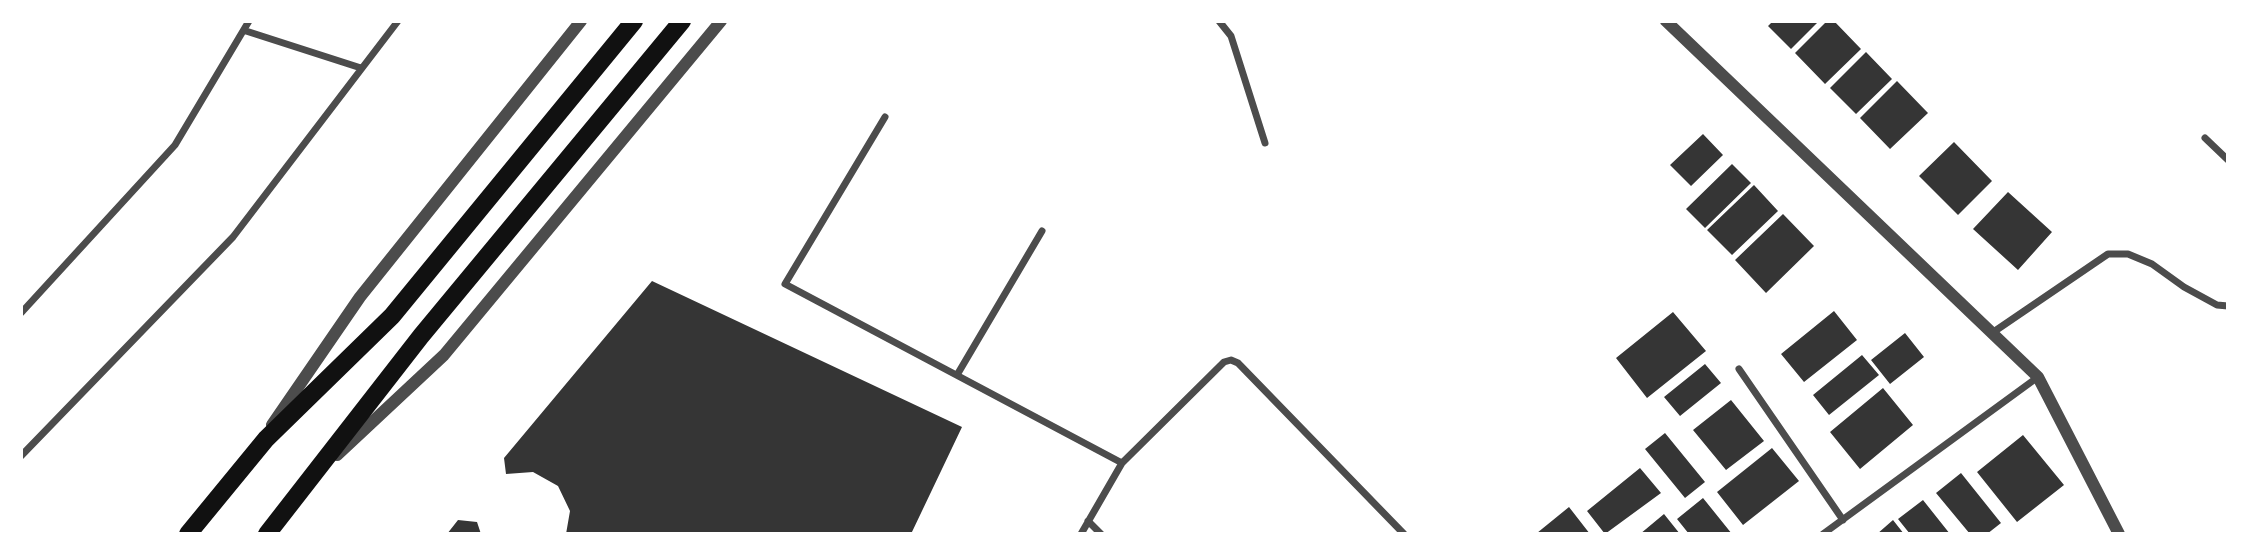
<!DOCTYPE html>
<html>
<head>
<meta charset="utf-8">
<style>
	body { margin:0 }
	#map { position:relative; width:2249px; height:555px; overflow:hidden; background:#fff; font-family:"Work Sans",sans-serif }
	canvas { display:block }
	.frame { position:absolute; inset:0; border:23px solid #fff; pointer-events:none }
</style>
</head>
<body>
<div id="map">
<canvas width="2249" height="555"></canvas>
<div class="frame"></div>
</div>
<script>
const ctx = document.querySelector('canvas').getContext('2d');
ctx.lineJoin = 'round';
function fill(path, color) {
  ctx.fillStyle = color;
  ctx.fill(path, 'evenodd');
}
function poly(rows) {
  const path = new Path2D();
  for (const r of rows) {
    path.moveTo(r[0], r[1]);
    for (let i = 2; i < r.length; i += 2) path.lineTo(r[i], r[i + 1]);
  }
  return path;
}
function trace(path, color, width, dash) {
  ctx.strokeStyle = color;
  ctx.lineWidth = width;
  ctx.lineCap = dash ? 'butt' : 'round';
  ctx.setLineDash(dash || []);
  ctx.stroke(path);
}
const building = poly([
	[1773,21,1819,21,1791,49,1768,26],
	[1827,21,1834,21,1861,49,1825,84,1795,53],
	[1866,52,1892,79,1856,114,1830,88],
	[1897,81,1928,113,1890,149,1860,118],
	[1703,134,1723,155,1691,186,1670,165],
	[1954,142,1992,181,1958,215,1919,176],
	[1732,164,1751,183,1705,228,1686,209],
	[1754,185,1778,211,1732,255,1707,230],
	[2008,192,2052,232,2018,270,1973,229],
	[1783,214,1814,246,1766,293,1735,260],
	[652,281,962,427,911,534,566,534,570,511,558,486,533,472,506,474,504,458],
	[1834,311,1857,340,1804,382,1781,354],
	[1673,312,1706,351,1647,398,1616,358],
	[1905,333,1924,357,1890,384,1871,360],
	[1862,355,1879,375,1829,415,1813,395],
	[1705,364,1721,383,1680,416,1664,397],
	[1883,388,1913,425,1860,469,1830,432],
	[1731,400,1764,441,1726,470,1693,430],
	[1665,433,1705,482,1685,498,1645,449],
	[2023,435,2064,485,2017,522,1977,472],
	[1772,448,1799,481,1743,525,1717,492],
	[1640,468,1661,493,1605,534,1587,511],
	[1961,473,2001,523,1987,534,1970,534,1936,493],
	[1703,498,1732,534,1689,534,1677,519],
	[1923,500,1950,534,1910,534,1898,519],
	[1569,507,1590,534,1538,534,1537,533],
	[1664,514,1680,534,1640,534],
	[458,520,477,522,481,534,447,534],
	[1893,520,1904,534,1877,534]
]);
const minor = poly([
	[1219,21,1231,36,1265,143],
	[246,31,361,68],
	[885,117,785,284,1122,463],
	[2205,138,2228,160],
	[21,313,175,145,249,21],
	[1992,333,2108,254,2128,254,2152,264,2184,287,2217,305,2228,306],
	[1739,369,1843,520],
	[957,375,1042,231],
	[21,456,233,237,398,21],
	[1088,521,1101,534],
	[1081,534,1122,463,1224,362,1231,360,1238,363,1404,534],
	[1823,534,2038,377]
]);
const tertiary = poly([
	[1666,21,2038,377,2119,534],
	[272,425,360,297,581,21],
	[337,455,444,355,721,21]
]);
const primary = poly([
	[188,534,266,439,392,316,634,21],
	[267,534,421,336,682,21]
]);
fill(building, '#353535');
trace(minor, '#4c4c4c', 7);
trace(tertiary, '#4c4c4c', 12);
trace(primary, '#111', 18);
</script>
</body>
</html>
